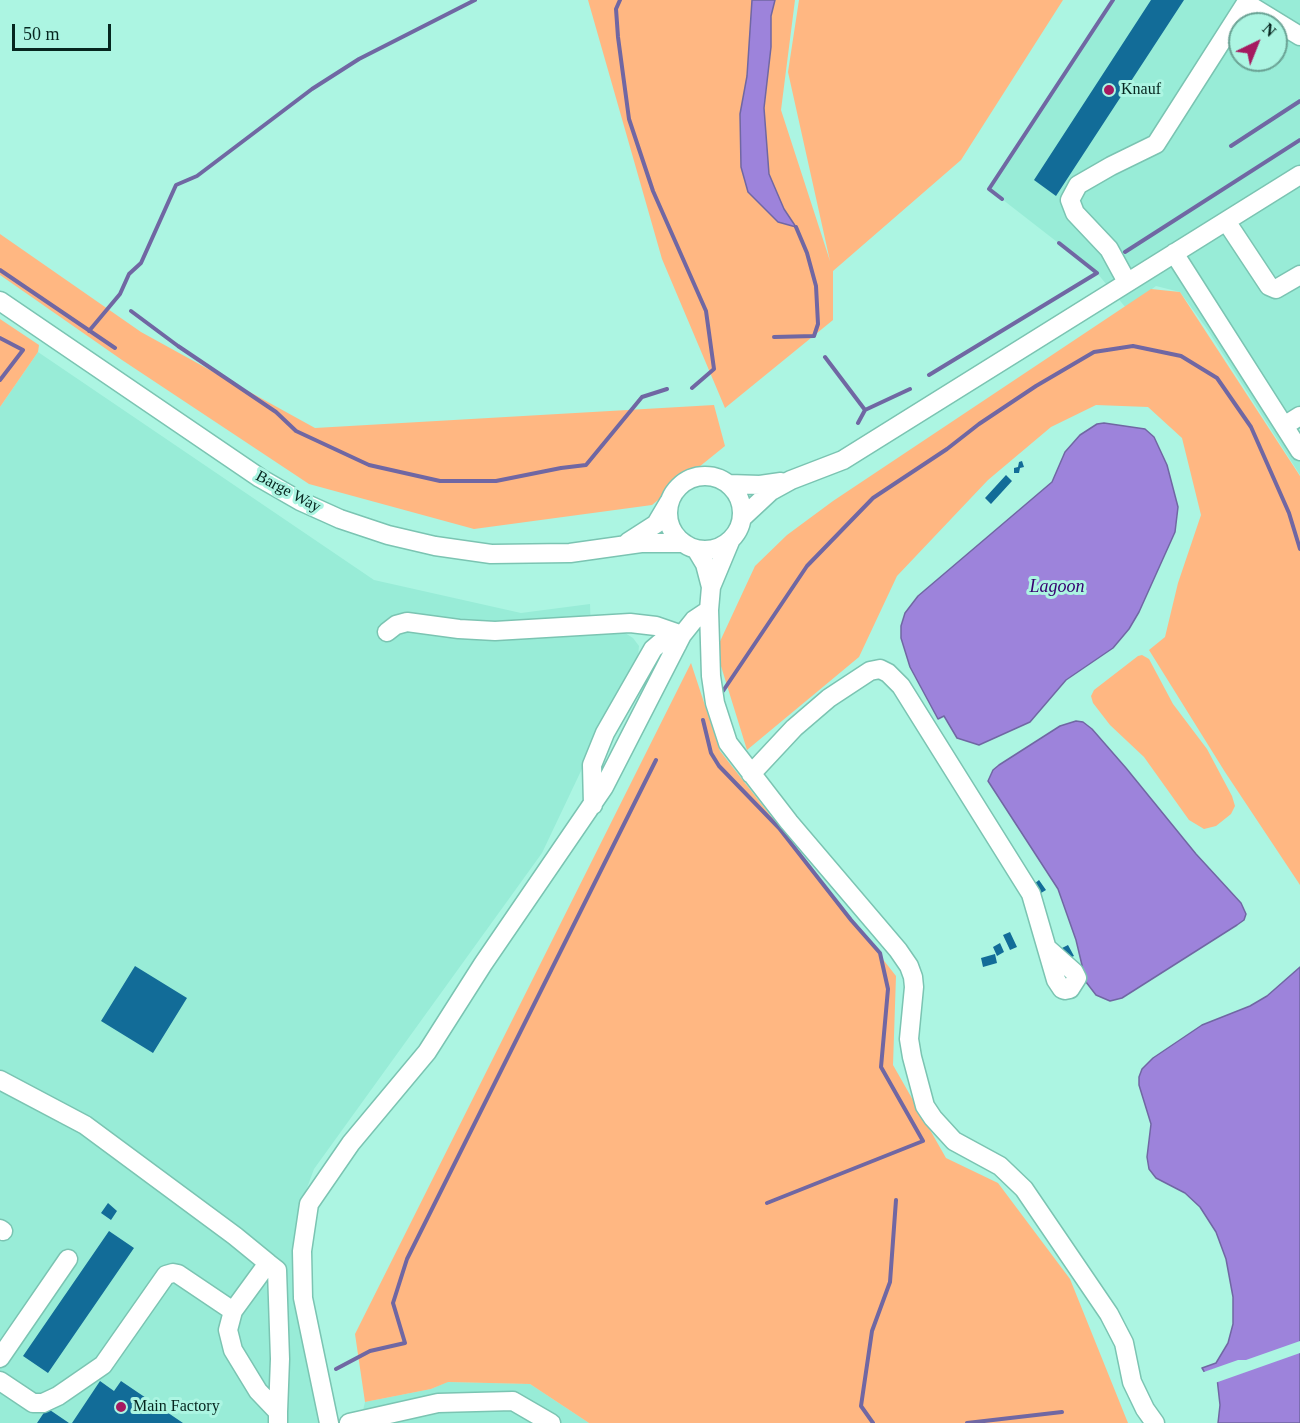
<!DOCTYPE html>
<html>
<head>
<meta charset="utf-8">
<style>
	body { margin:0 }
	#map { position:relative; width:1300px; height:1423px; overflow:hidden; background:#acf5e2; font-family:"Times New Roman",serif }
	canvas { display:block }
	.north { position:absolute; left:1228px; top:12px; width:60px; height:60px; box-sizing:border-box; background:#acf5e2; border:2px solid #6aa294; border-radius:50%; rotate:43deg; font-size:16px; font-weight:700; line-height:24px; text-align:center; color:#06261f }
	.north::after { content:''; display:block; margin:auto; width:21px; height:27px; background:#a51a60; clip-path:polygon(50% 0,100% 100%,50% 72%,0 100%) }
	.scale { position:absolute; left:12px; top:24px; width:99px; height:27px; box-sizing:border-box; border:3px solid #06261f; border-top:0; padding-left:8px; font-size:18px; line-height:21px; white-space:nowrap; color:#06261f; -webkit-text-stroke:4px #acf5e2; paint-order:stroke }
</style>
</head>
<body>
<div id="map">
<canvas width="1300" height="1423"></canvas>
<div class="north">N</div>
<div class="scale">50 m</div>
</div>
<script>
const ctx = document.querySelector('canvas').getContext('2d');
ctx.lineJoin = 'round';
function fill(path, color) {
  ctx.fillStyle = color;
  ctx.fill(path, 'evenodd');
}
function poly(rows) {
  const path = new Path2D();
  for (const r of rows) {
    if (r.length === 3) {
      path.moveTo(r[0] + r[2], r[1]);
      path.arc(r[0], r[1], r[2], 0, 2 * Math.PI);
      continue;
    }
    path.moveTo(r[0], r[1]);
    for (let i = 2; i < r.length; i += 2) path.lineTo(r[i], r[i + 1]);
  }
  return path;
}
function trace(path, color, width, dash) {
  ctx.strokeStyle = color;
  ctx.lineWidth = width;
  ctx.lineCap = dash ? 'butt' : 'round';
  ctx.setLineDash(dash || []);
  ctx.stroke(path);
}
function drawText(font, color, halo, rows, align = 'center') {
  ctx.font = font + ' "Times New Roman",serif';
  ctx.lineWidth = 6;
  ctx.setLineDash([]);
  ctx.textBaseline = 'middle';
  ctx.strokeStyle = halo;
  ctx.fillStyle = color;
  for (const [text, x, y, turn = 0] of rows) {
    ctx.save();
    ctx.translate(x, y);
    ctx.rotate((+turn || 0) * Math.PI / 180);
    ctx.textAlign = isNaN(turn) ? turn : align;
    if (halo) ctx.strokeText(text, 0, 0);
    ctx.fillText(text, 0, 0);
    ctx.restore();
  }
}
const built = poly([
	[1113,0,1300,0,1300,426,1297,428,1300,432,1300,475,1207,329,1180,292,1156,286,1126,308,1097,273,989,189],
	[1240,24,1276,24,1276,60,1240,60],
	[38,352,374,580,521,613,590,604,591,634,625,633,633,638,639,646,638,656,618,693,542,853,314,1169,297,1215,296,1237,300,1333,329,1416,329,1423,0,1423,0,407],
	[447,1382,530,1384,589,1423,360,1423,365,1402,431,1389]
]);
const green = poly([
	[588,0,795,0,781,110,830,261,788,72,799,0,1063,0,961,160,833,271,833,320,725,408,662,259],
	[0,234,141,332,315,428,714,405,725,446,652,505,474,529,309,484,122,360,0,275],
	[1151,289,1180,292,1300,476,1300,885,1225,772,1149,650,1165,637,1178,583,1201,515,1182,438,1148,407,1096,405,1051,427,988,480,897,576,859,657,747,750,716,650,755,566,787,535,833,501],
	[0,319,39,345,38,352,0,407],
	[1142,655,1149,659,1173,704,1207,749,1232,796,1235,806,1231,814,1216,826,1204,829,1189,820,1144,757,1110,725,1093,703,1091,696,1094,690,1138,656],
	[691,663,720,751,896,976,893,1065,946,1158,998,1183,1070,1279,1128,1423,589,1423,530,1384,448,1382,431,1389,365,1402,355,1334]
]);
const water = poly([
	[752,0,775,0,771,16,771,47,764,108,769,174,784,209,796,227,778,222,748,192,741,167,740,114,747,76,752,0],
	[1104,423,1145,429,1154,437,1167,465,1178,507,1175,532,1139,612,1129,629,1113,648,1066,680,1030,722,979,745,957,738,944,716,938,719,910,667,901,638,901,626,905,613,918,596,1052,482,1065,452,1080,435,1097,424,1104,423],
	[1076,721,1083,722,1092,729,1126,768,1196,854,1241,903,1246,914,1244,920,1237,925,1122,998,1110,1001,1096,995,1086,982,1076,940,1058,889,988,781,993,770,999,765,1060,726,1076,721],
	[1300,967,1300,1423,1218,1423,1220,1405,1216,1369,1205,1373,1202,1368,1216,1363,1228,1343,1233,1324,1233,1297,1226,1259,1216,1232,1200,1207,1185,1193,1156,1178,1149,1169,1147,1157,1151,1124,1139,1085,1139,1077,1142,1069,1153,1058,1202,1025,1250,1006,1267,996,1300,967]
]);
const pier = poly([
	[1300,1341,1300,1353,1215,1383,1214,1373,1205,1376,1201,1373,1238,1360,1246,1360]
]);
const stream = poly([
	[620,0,616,9,618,37,629,119,653,191,706,311,714,369,692,388],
	[1231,146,1300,101],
	[1002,199,989,189,1113,0],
	[1125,252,1300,140],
	[0,270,115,348],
	[131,311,178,346,276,412,296,431,369,465,440,481,496,481,561,468,586,465,642,397,667,389],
	[89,331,120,294,129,274,141,263,176,185,197,176,312,89,359,59,475,0],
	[774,337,814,336,818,324,816,286,807,253,796,227],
	[0,338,23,350,0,380],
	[825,357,865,410,910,389],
	[929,375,1097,273,1059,243],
	[858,423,865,410],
	[723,691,807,566,873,498,947,449,979,424,1036,386,1094,352,1133,346,1181,356,1217,378,1251,427,1289,513,1300,549],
	[703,720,711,753,719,766,779,828,851,920,880,953,888,989,881,1067,923,1141,767,1203],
	[336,1369,370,1351,405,1343,393,1303,407,1259,656,760],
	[873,1423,861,1406,872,1331,890,1282,896,1200],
	[967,1423,1062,1412]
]);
const building = poly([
	[1151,0,1184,0,1056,196,1034,180],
	[1022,461,1024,467,1020,468,1019,473,1014,473,1014,468,1018,467,1019,462],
	[1006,475,1012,481,991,504,985,498],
	[1039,880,1046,890,1041,893,1034,884],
	[1010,932,1017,947,1010,950,1003,935],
	[1000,943,1004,952,997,956,993,947],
	[1068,945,1074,956,1067,959,1062,948],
	[995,954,997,963,983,967,981,958],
	[135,966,187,998,153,1053,101,1021],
	[108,1203,117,1211,111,1220,101,1213],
	[109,1231,134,1248,48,1373,23,1356],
	[100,1381,114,1391,121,1381,183,1423,72,1423],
	[47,1408,69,1423,37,1423]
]);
const minor = poly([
	[1226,221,1269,286,1276,289,1300,275],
	[1174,253,1300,451],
	[1127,282,1109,249,1075,213,1070,200,1078,185,1111,166,1156,144,1246,3,1300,36],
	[0,301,260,478,300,501,340,519,388,535,435,546,491,554,570,553,641,543,684,543],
	[1284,426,1300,416],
	[705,513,37],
	[729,484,760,485,781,482],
	[742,518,771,491,791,480,843,460,1300,175],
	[628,542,656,524,669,502],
	[696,549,705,564,711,587,709,610,711,676,715,703,728,743,789,822,898,950,909,966,913,977,914,987,909,1039,912,1057,925,1106,933,1118,954,1141,1000,1166,1024,1189,1109,1314,1124,1343,1132,1382,1145,1409,1155,1423],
	[711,587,731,539],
	[387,632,396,625,407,622,459,629,495,631,630,623,656,626,682,635],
	[751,774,794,728,829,698,870,671,880,669,888,673,901,686,1031,894,1056,980,1062,989,1065,990,1070,989,1077,978,1074,972,1047,948],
	[593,805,592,765,605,733,653,649,660,643,669,642,677,645],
	[0,1080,85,1125,235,1236,268,1263],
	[0,1229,3,1231],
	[233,1311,268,1263,277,1270,280,1359,278,1412],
	[0,1358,68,1259],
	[0,1381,33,1403,43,1403,58,1396,103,1365,166,1275,173,1273,178,1274,233,1311,228,1330,233,1350,258,1391,278,1412,278,1423],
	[329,1423,303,1298,302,1251,309,1204,351,1143,427,1052,483,964,604,787,682,635,694,620,709,610],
	[349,1423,438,1403,513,1401,551,1423]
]);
const markers = [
	[1109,90,6,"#a51a60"],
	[121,1407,6,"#a51a60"]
];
const poiNames = [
	["Knauf",1121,90],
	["Main Factory",133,1407]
];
const streetNames = [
	["Barge Way",288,492,28]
];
const waterNames = [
	["Lagoon",1057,587]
];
fill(built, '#98ecd7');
fill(green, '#ffb782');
fill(water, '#9d83db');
trace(water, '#7067a3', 1.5);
fill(pier, '#acf5e2');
trace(stream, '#7067a3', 4);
fill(building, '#126c98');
trace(minor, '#7bc4b2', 21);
trace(minor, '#fff', 18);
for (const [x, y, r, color] of markers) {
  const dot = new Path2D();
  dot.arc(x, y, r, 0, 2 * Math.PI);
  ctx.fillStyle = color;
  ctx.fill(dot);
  trace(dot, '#acf5e2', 2);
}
drawText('16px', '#06261f', '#acf5e2', poiNames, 'left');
drawText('16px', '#06261f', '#acf5e2', streetNames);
drawText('italic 18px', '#37006f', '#acf5e2', waterNames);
</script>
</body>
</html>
